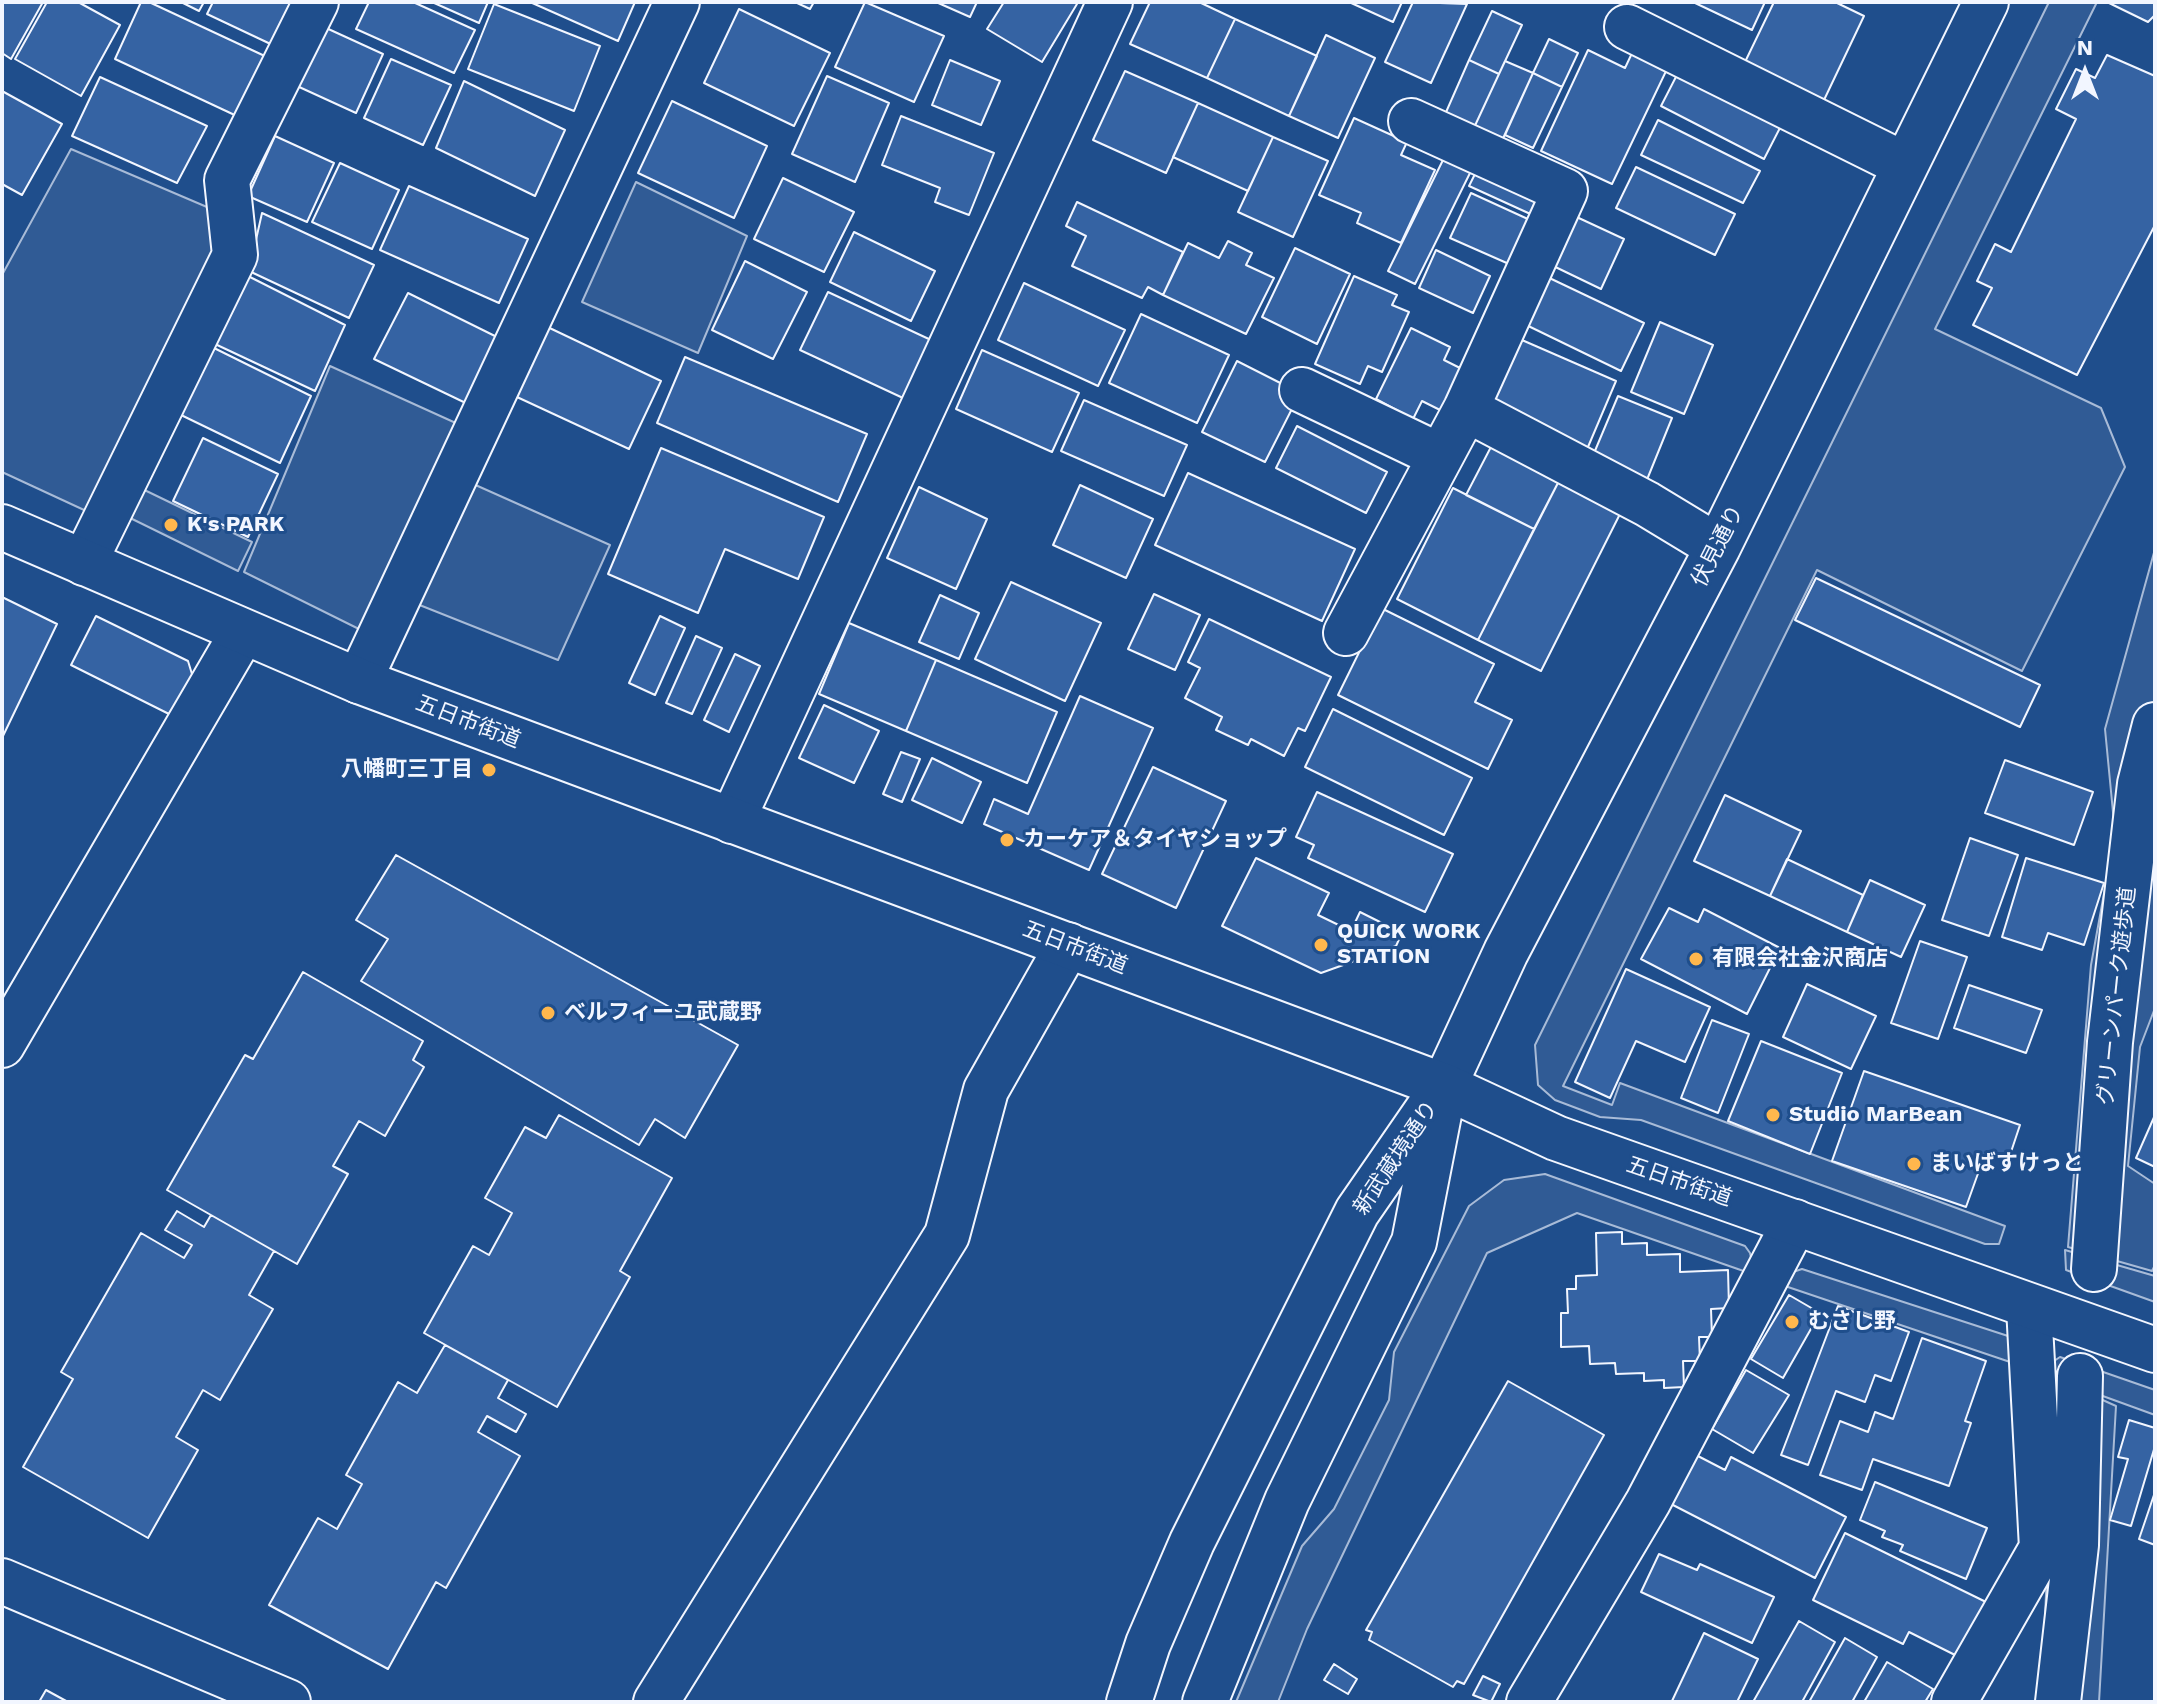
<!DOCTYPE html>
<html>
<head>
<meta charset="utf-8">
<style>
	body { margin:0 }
	#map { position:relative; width:2157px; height:1704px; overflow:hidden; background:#1f4e8c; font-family:"Work Sans",sans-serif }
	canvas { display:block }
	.frame { position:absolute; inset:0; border:4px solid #f2f6ff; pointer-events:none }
	.north { position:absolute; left:2045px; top:32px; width:80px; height:80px; -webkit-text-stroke:6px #1f4e8c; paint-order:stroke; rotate:0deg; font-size:22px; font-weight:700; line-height:32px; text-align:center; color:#f2f6ff }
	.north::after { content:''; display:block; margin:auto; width:28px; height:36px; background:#f2f6ff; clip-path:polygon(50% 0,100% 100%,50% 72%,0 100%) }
</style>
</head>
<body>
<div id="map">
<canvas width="2157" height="1704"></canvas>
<div class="frame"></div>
<div class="north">N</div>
</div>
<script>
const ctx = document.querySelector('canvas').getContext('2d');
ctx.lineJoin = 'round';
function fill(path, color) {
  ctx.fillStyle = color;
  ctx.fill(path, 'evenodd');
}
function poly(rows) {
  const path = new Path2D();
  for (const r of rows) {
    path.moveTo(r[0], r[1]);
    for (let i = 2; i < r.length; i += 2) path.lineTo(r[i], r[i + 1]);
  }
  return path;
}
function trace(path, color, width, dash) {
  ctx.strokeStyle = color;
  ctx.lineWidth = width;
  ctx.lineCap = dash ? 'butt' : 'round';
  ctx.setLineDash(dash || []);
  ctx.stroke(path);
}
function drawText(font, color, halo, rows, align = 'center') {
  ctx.font = font + ' "Work Sans","Noto Sans JP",sans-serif';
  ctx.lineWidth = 6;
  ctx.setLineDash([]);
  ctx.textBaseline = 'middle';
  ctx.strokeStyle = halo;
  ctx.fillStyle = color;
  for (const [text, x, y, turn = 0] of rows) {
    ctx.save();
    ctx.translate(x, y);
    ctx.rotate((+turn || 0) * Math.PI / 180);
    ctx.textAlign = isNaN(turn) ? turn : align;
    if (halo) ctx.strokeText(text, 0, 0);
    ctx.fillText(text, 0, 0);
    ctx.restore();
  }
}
const built = poly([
	[2049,2,2097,2,1935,329,2101,408,2125,467,2022,671,1817,570,1563,1086,1612,1105,1620,1083,2005,1226,1999,1244,1985,1244,1641,1120,1600,1117,1555,1100,1538,1085,1535,1045,2049,2],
	[71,149,221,213,224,252,97,516,2,472,2,275,71,149],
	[636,182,747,236,698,353,582,302,636,182],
	[330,366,469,429,369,634,244,572,330,366],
	[471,483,610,545,558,660,417,604,471,483],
	[132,484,252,542,238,571,118,512,132,484],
	[2155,549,2155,1008,2140,1047,2128,1166,2155,1184,2155,1265,2152,1271,2068,1247,2091,965,2115,833,2105,729,2155,549],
	[1545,1174,1745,1246,1750,1253,1755,1275,1577,1213,1487,1253,1307,1629,1278,1702,1236,1702,1302,1546,1334,1509,1389,1400,1394,1352,1469,1206,1504,1180,1545,1174],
	[2065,1250,2155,1276,2155,1302,2066,1270,2065,1250],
	[1802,1269,2008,1336,2016,1364,1782,1285,1793,1272,1802,1269],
	[2060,1357,2155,1390,2155,1415,2056,1379,2116,1406,2099,1702,2041,1702,2056,1379,2048,1376,2051,1363,2060,1357]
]);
const building = poly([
	[2,2,43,2,11,59,2,53,2,2],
	[47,2,78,2,120,25,81,96,15,59,47,2],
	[141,2,149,2,269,58,241,118,115,59,141,2],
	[181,2,204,2,199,11,181,2],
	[213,2,302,2,279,48,207,14,213,2],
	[369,2,413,2,475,30,454,73,356,29,369,2],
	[432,2,488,2,479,23,432,2],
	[530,2,635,2,618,41,530,2],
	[795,2,814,2,810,9,795,2],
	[865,2,944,36,914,102,835,67,865,2],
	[936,2,977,2,970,17,936,2],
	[1004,2,1074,2,1077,4,1042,62,987,29,1004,2],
	[1150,2,1199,2,1235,19,1207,78,1130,44,1150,2],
	[1349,2,1402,2,1393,22,1349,2],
	[1413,2,1467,4,1431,83,1385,62,1413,2],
	[1693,2,1765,2,1752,30,1693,2],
	[1774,2,1835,2,1864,16,1824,100,1745,62,1774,2],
	[2107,2,2155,2,2155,15,2148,22,2107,2],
	[494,4,600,46,574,111,468,69,494,4],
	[739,9,830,53,794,126,704,83,739,9],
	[1492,11,1522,25,1499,74,1469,60,1492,11],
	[1235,19,1317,56,1289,116,1207,78,1235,19],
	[324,27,383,54,356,113,297,86,324,27],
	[1326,35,1375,58,1338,138,1289,116,1326,35],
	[1549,39,1578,53,1562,87,1533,73,1549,39],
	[1588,50,1625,68,1633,51,1668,67,1612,184,1541,151,1588,50],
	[2107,55,2155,76,2155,225,2077,375,1973,325,1992,288,1977,281,1995,244,2011,252,2076,119,2056,109,2076,69,2095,78,2107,55],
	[391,59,451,85,423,145,364,118,391,59],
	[950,60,1000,81,981,125,932,105,950,60],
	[1469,60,1499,74,1472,132,1443,119,1469,60],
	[1505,61,1533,73,1500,145,1472,132,1505,61],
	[1680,69,1783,122,1764,159,1661,106,1680,69],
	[1125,71,1198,103,1166,173,1093,140,1125,71],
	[1533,73,1562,87,1533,148,1505,135,1533,73],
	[827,76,889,103,855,182,792,154,827,76],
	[100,77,207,126,177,183,72,136,100,77],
	[464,81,565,130,535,196,436,148,464,81],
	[2,91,62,124,22,195,2,184,2,91],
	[672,101,767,146,734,218,638,173,672,101],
	[1198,103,1273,137,1248,191,1173,157,1198,103],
	[901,116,994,153,969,215,935,202,940,188,882,165,901,116],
	[1354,118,1407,142,1401,155,1435,170,1401,243,1357,223,1361,213,1319,195,1354,118],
	[1658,120,1760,171,1743,203,1641,155,1658,120],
	[275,136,334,163,307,222,248,196,275,136],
	[1273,137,1328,161,1293,237,1238,212,1273,137],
	[1444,158,1471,171,1415,284,1388,271,1444,158],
	[1481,162,1548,193,1537,217,1469,186,1481,162],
	[340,163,399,190,372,249,312,222,340,163],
	[1636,167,1735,214,1715,255,1616,208,1636,167],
	[783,178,854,212,824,272,754,239,783,178],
	[409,186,528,239,499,303,380,250,409,186],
	[1471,193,1530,220,1509,264,1450,238,1471,193],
	[1077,202,1183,252,1163,295,1148,287,1142,298,1072,266,1086,236,1066,226,1077,202],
	[262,213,374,265,349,318,249,271,262,213],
	[1568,213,1624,239,1601,289,1545,262,1568,213],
	[854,232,935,271,911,321,830,282,854,232],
	[1228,241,1252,253,1246,265,1274,278,1246,334,1163,295,1188,243,1219,258,1228,241],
	[1295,248,1350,274,1317,344,1262,317,1295,248],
	[1436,250,1490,276,1473,313,1419,288,1436,250],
	[745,261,807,292,773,359,712,330,745,261],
	[1541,274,1644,323,1621,371,1518,321,1541,274],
	[248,276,345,325,315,391,215,344,248,276],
	[1354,276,1397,295,1392,305,1409,312,1382,372,1368,366,1360,384,1315,364,1354,276],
	[1024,283,1125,330,1098,386,998,340,1024,283],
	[828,292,931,340,903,398,800,350,828,292],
	[408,293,505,341,474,407,374,359,408,293],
	[1141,314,1229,355,1197,423,1109,383,1141,314],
	[537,322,661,381,629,449,504,391,537,322],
	[1660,322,1713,345,1684,414,1631,392,1660,322],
	[1411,328,1450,347,1444,360,1466,371,1446,413,1422,401,1413,419,1376,399,1411,328],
	[1515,337,1616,381,1585,454,1483,409,1515,337],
	[214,348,311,396,280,463,181,415,214,348],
	[982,350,1079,393,1052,452,956,409,982,350],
	[685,357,867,434,838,502,657,423,685,357],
	[1237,361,1300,393,1265,462,1202,432,1237,361],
	[1618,396,1672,418,1644,487,1589,465,1618,396],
	[1084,400,1187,445,1164,496,1061,451,1084,400],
	[1297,426,1387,472,1366,513,1276,468,1297,426],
	[203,438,278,474,248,537,173,501,203,438],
	[1493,443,1561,477,1534,529,1466,495,1493,443],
	[661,448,824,517,798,579,725,549,698,613,608,574,661,448],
	[1188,473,1355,549,1322,621,1155,545,1188,473],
	[1561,477,1623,508,1541,671,1478,640,1561,477],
	[1080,485,1153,519,1126,578,1053,545,1080,485],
	[919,487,987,519,956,589,887,558,919,487],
	[1453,488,1534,529,1478,640,1397,599,1453,488],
	[1816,578,2040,685,2020,727,1795,620,1816,578],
	[1011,582,1101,623,1065,701,975,659,1011,582],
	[1154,594,1200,615,1175,670,1128,649,1154,594],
	[940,595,979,613,959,659,919,642,940,595],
	[2,597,57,624,2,738,2,597],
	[1381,608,1494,664,1475,702,1512,720,1488,769,1338,695,1381,608],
	[96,616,188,661,195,684,179,719,71,665,96,616],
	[660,616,685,628,655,695,629,683,660,616],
	[1209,619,1331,677,1305,731,1298,728,1284,756,1251,739,1248,745,1216,730,1222,717,1185,698,1200,668,1188,662,1209,619],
	[849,623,936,660,906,731,819,694,849,623],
	[696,636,722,648,692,714,666,703,696,636],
	[735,654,760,666,729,732,704,720,735,654],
	[936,660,1057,712,1027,783,906,731,936,660],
	[1080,696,1153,728,1089,870,984,824,994,799,1028,814,1080,696],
	[824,705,879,731,854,783,799,758,824,705],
	[1333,709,1472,778,1444,835,1305,767,1333,709],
	[901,752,920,759,902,802,883,794,901,752],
	[932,758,981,782,962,823,912,800,932,758],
	[2005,760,2093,792,2074,845,1985,813,2005,760],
	[1153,767,1226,801,1176,908,1102,874,1153,767],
	[1317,792,1453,854,1425,912,1308,858,1314,845,1296,837,1317,792],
	[1725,795,1801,831,1770,896,1694,861,1725,795],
	[1970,838,2018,855,1989,936,1942,920,1970,838],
	[396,855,738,1045,685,1138,655,1119,639,1145,361,981,388,939,356,920,396,855],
	[1256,858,1329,893,1318,915,1351,931,1360,912,1402,933,1396,946,1321,973,1222,926,1256,858],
	[2026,858,2104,883,2084,945,2048,933,2042,950,2002,937,2026,858],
	[1787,859,1863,895,1847,932,1770,896,1787,859],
	[1870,880,1925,905,1901,957,1847,932,1870,880],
	[1669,908,1698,922,1704,909,1780,948,1747,1014,1641,959,1669,908],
	[1920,941,1967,957,1938,1039,1891,1023,1920,941],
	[1626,969,1710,1007,1685,1062,1636,1041,1610,1098,1575,1082,1626,969],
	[303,972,423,1041,413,1060,424,1067,385,1136,359,1121,333,1166,348,1174,297,1264,167,1190,245,1055,253,1059,303,972],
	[1807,984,1876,1016,1851,1069,1783,1037,1807,984],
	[1969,985,2042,1010,2026,1053,1954,1028,1969,985],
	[1712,1020,1749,1034,1718,1113,1681,1098,1712,1020],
	[1761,1041,1842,1073,1810,1154,1728,1121,1761,1041],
	[1864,1071,2020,1125,2008,1161,1985,1154,1966,1207,1832,1161,1864,1071],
	[559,1115,672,1178,620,1271,630,1277,557,1407,424,1333,473,1246,489,1255,512,1213,485,1198,525,1127,546,1138,559,1115],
	[2155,1115,2155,1167,2136,1158,2155,1115],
	[177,1211,204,1227,211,1215,274,1251,249,1295,273,1309,220,1400,203,1390,176,1437,198,1450,148,1538,23,1467,73,1379,61,1372,141,1233,184,1258,192,1245,165,1230,177,1211],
	[1622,1232,1622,1244,1647,1243,1647,1255,1680,1254,1680,1272,1728,1270,1729,1308,1711,1309,1712,1337,1699,1337,1700,1361,1683,1361,1684,1387,1664,1388,1664,1380,1644,1381,1644,1373,1616,1374,1615,1363,1590,1364,1589,1346,1561,1347,1561,1313,1568,1313,1567,1289,1576,1289,1576,1276,1597,1275,1596,1233,1622,1232],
	[1789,1295,1820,1313,1783,1378,1751,1359,1789,1295],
	[1838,1306,1909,1332,1891,1381,1875,1375,1865,1402,1836,1391,1808,1465,1781,1455,1838,1306],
	[1922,1338,1986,1361,1965,1421,1971,1423,1949,1486,1873,1459,1862,1490,1820,1475,1840,1421,1868,1432,1875,1412,1893,1419,1922,1338],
	[445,1345,508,1380,498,1398,526,1414,516,1432,487,1416,478,1432,520,1456,446,1588,436,1582,388,1669,269,1605,318,1518,337,1529,362,1484,346,1475,398,1382,417,1393,445,1345],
	[1746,1370,1789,1395,1753,1453,1712,1429,1746,1370],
	[1508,1381,1604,1435,1464,1684,1457,1681,1453,1687,1369,1640,1372,1632,1366,1630,1508,1381],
	[2129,1420,2155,1428,2155,1446,2131,1526,2110,1520,2128,1459,2118,1457,2129,1420],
	[1696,1455,1725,1470,1731,1457,1846,1517,1815,1578,1671,1504,1696,1455],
	[1875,1482,1987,1528,1966,1579,1900,1551,1903,1545,1882,1537,1885,1531,1860,1520,1875,1482],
	[2155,1492,2155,1545,2139,1539,2155,1492],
	[1845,1533,1986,1602,1959,1657,1909,1632,1903,1644,1813,1600,1845,1533],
	[1659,1554,1697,1570,1700,1564,1774,1597,1752,1643,1641,1592,1659,1554],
	[1799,1621,1835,1642,1802,1702,1753,1702,1799,1621],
	[1704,1633,1758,1659,1737,1702,1672,1701,1704,1633],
	[1845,1638,1877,1657,1852,1702,1809,1702,1845,1638],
	[1887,1662,1933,1689,1925,1702,1864,1702,1887,1662],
	[1334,1664,1357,1679,1348,1694,1324,1680,1334,1664],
	[1483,1676,1500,1684,1491,1702,1473,1695,1483,1676],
	[46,1690,68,1702,39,1702,46,1690]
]);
const minor = poly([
	[1627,27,1905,165],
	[1302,390,1440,456],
	[1466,409,1647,504,1718,547],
	[84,563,235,255,227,180,316,2],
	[1346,633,1466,409,1565,191,1411,121],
	[359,681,677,2],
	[732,821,1110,2],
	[2,1045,243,632],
	[1444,1086,1506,952,1718,547,1986,2],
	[2094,1269,2110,1042,2140,784,2155,725],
	[2,1581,288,1702],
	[656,1702,947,1235,986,1090,1068,945],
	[1529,1702,1648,1502,1795,1222],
	[1954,1702,2042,1548,2029,1307],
	[2058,1702,2076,1545,2080,1376]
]);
const major = poly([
	[2,527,359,681,1444,1086,1556,1138,2155,1350],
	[1129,1702,1148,1644,1192,1542,1357,1212,1444,1086],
	[1205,1702,1287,1501,1414,1242,1441,1104]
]);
const markers = [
	[171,525,8,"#ffb74d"],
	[489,770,8,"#ffb74d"],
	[1007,840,8,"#ffb74d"],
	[1321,945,8,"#ffb74d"],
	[1696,959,8,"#ffb74d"],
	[548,1013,8,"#ffb74d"],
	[1773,1115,8,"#ffb74d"],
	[1914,1164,8,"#ffb74d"],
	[1792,1322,8,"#ffb74d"]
];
const poiNames = [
	["K's PARK",187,525],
	["八幡町三丁目",473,770,"right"],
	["カーケア＆タイヤショップ",1023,840],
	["QUICK WORK",1337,932],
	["STATION",1337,957],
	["有限会社金沢商店",1712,959],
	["ベルフィーユ武蔵野",564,1013],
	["Studio MarBean",1789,1115],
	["まいばすけっと",1930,1164],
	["むさし野",1808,1322]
];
const streetNames = [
	["伏見通り",1718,546,-63],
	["五日市街道",468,722,21],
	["五日市街道",1075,948,21],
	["グリーンパーク遊歩道",2117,996,-84],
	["新武蔵境通り",1396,1158,-56],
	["五日市街道",1679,1182,19]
];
fill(built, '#305b95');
trace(built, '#a8bbd7', 2);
fill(building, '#3563a3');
trace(building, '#f2f6ff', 2);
trace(minor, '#f2f6ff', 48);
trace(major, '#f2f6ff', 48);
trace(minor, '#1f4e8c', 44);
trace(major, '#1f4e8c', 44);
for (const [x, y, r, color] of markers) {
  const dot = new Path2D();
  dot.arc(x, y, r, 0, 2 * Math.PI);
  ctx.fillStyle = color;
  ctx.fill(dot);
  trace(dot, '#1f4e8c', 3);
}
drawText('bold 22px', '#f2f6ff', '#1f4e8c', poiNames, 'left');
drawText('22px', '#f2f6ff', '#1f4e8c', streetNames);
</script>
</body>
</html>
